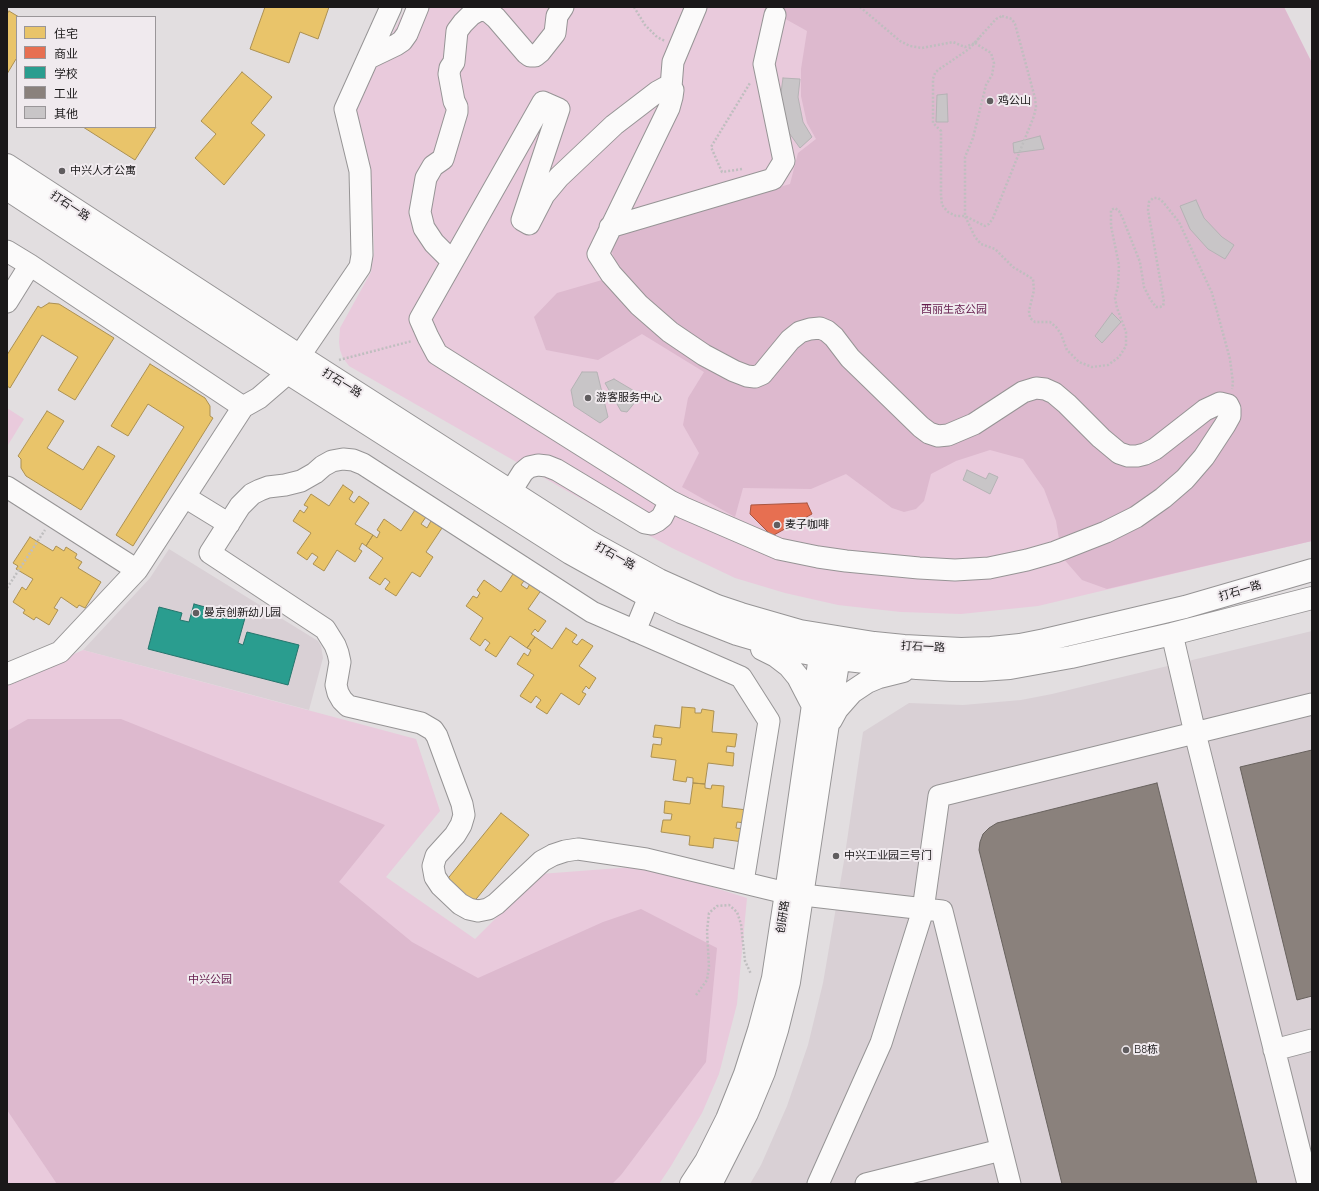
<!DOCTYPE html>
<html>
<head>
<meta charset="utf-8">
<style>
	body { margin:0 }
	#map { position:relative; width:1319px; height:1191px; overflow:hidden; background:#e2dee0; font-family:Quicksand,"Noto Sans SC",sans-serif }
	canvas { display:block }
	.frame { position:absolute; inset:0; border:8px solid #1a1819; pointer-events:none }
	.legend { position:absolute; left:16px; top:16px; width:140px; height:112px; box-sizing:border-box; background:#f0eaee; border:1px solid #9a9699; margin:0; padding:5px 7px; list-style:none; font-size:12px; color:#1a1819 }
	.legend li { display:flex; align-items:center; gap:8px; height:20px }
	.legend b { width:20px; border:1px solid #9a9699 }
</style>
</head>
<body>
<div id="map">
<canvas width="1319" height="1191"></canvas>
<div class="frame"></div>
<ul class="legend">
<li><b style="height:11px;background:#e9c46a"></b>住宅</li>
<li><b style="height:11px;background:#e76f51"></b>商业</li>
<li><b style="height:11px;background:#2a9d8f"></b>学校</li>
<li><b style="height:11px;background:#8a817c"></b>工业</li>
<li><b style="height:11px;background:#c8c5c7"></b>其他</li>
</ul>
</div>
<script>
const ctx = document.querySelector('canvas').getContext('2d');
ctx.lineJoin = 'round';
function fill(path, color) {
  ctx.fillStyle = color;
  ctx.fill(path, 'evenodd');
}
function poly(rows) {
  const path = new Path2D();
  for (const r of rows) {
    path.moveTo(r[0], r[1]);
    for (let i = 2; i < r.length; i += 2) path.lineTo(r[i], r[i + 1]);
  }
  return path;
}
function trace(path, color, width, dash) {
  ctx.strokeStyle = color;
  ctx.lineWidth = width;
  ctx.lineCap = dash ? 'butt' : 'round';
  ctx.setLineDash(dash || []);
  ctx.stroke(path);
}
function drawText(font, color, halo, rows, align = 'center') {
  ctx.font = font + ' Quicksand,"Noto Sans SC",sans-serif';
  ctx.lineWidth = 4;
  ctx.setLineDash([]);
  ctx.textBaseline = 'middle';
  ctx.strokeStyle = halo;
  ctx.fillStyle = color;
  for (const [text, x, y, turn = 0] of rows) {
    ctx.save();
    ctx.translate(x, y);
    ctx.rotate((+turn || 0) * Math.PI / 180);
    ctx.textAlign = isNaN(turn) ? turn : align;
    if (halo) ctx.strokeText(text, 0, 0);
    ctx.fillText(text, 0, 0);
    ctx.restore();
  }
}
const built = poly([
	[169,549,318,641,321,646,323,658,309,710,83,650,150,578],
	[1312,631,1312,1184,750,1184,761,1165,787,1106,808,1045,823,983,844,861,863,732,909,703,963,705,1021,700,1052,694]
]);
const green = poly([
	[406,7,1284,7,1312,63,1312,541,1038,606,961,614,901,612,838,605,785,593,735,578,672,548,567,491,349,366,343,358,340,350,339,342,340,328,371,272,374,252,371,177,355,105],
	[7,408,24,419,8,445,7,445],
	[83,650,416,739,440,811,386,877,475,939,540,874,646,866,747,898,737,1004,719,1074,702,1113,671,1166,659,1184,7,1184,7,684]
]);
const forest = poly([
	[764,7,1284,7,1312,63,1312,541,1107,589,1082,580,1062,557,1056,521,1044,489,1023,459,990,450,956,461,931,474,924,501,916,509,904,512,892,508,846,474,811,489,743,488,735,517,682,487,699,453,683,425,688,398,704,372,642,334,598,360,546,350,534,317,557,293,609,278,618,268,610,247,616,235,790,184,798,153,816,139,807,123,801,96,801,69,807,31],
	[28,719,121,719,385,825,339,882,412,942,478,978,603,922,641,909,717,948,706,1062,621,1175,612,1184,57,1184,7,1110,7,731]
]);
const homes = poly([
	[265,7,329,7,318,39,300,32,289,63,250,49,265,7],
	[9,11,19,17,17,17,17,60,16,59,7,74,7,14,9,11],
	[242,72,272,97,251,123,265,135,224,185,195,158,216,134,201,121,242,72],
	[83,127,156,127,135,160,83,127],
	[49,303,59,304,114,338,75,400,58,390,78,357,42,335,10,388,7,386,7,355,38,306,41,308,49,303],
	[150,364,205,398,210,406,210,416,213,418,133,546,116,535,184,427,148,404,128,436,111,426,150,364],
	[47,411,64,421,47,448,83,470,98,446,115,456,81,510,26,476,21,468,21,459,18,456,47,411],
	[343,485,353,492,349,499,354,503,359,496,369,503,355,524,373,535,366,546,362,543,359,549,362,551,355,562,337,550,324,571,313,564,318,557,312,553,307,560,297,553,311,533,293,521,300,510,304,513,308,507,304,505,311,494,329,506,343,485],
	[415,510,426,517,421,524,427,528,431,521,442,528,426,552,433,557,420,577,412,572,396,596,385,589,390,582,385,578,380,585,369,578,383,558,366,546,373,535,377,538,380,532,377,530,384,519,401,531,415,510],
	[30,537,53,551,56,546,64,551,66,547,77,554,75,558,82,562,78,568,101,582,85,608,79,605,77,608,61,597,54,608,58,610,49,625,36,617,34,620,23,613,25,610,13,602,22,587,26,590,33,579,16,569,18,566,13,563,30,537],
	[515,571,526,578,521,585,527,589,531,582,542,589,528,609,546,621,538,632,535,629,531,634,535,637,527,648,510,636,496,657,485,650,490,643,485,639,480,646,470,639,483,618,466,606,473,596,477,598,480,593,477,590,484,580,501,592,515,571],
	[566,628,577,635,572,642,577,645,582,639,593,646,579,666,596,678,589,689,586,686,582,692,586,694,579,705,561,693,547,714,536,707,541,700,536,696,531,703,520,696,534,675,517,664,524,653,528,656,531,650,527,648,535,637,552,649,566,628],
	[682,707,695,708,695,713,701,713,702,709,714,711,712,732,737,734,735,747,727,746,726,752,734,753,733,766,708,763,705,784,693,783,693,778,687,777,686,782,673,780,676,760,651,757,653,744,661,745,662,738,653,737,655,725,680,728,682,707],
	[693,783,705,784,705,788,711,789,712,785,724,786,722,807,747,810,745,823,737,822,736,828,745,829,743,842,714,838,713,848,689,845,690,836,661,832,663,820,671,820,672,814,664,813,665,801,690,804,693,783],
	[501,813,529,835,472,904,445,882,501,813]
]);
const shops = poly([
	[807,503,812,514,772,536,750,514,751,505,807,503]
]);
const schools = poly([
	[194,604,245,618,238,643,243,645,247,632,299,645,288,685,148,649,159,607,182,613,180,620,189,622,194,604]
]);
const industry = poly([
	[1312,750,1312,996,1297,1000,1240,767,1312,750],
	[1157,783,1257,1184,1062,1184,979,850,980,842,983,834,989,828,997,823,1157,783]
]);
const building = poly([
	[783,78,800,79,798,97,803,122,812,137,800,148,784,126,780,100,783,78],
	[947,94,948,122,936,122,937,95,947,94],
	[1040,136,1044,149,1014,153,1013,143,1040,136],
	[1196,200,1204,218,1222,237,1234,245,1225,259,1208,249,1190,229,1180,206,1196,200],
	[1112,313,1121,322,1102,343,1095,336,1112,313],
	[582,372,597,372,608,417,600,423,574,406,571,390,582,372],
	[614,379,641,395,627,412,621,411,605,383,614,379],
	[967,470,986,479,989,473,998,477,990,494,963,480,967,470]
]);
const path = poly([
	[634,7,645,25,657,37,665,41],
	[860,7,900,41,910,46,922,48,953,42,965,47,975,43,980,37],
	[975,43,991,53,994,63,992,75,986,85,973,138,965,157,965,216,975,237,981,244,995,249,1013,267,1033,279,1034,290,1029,311,1030,318,1035,322,1050,322,1056,327,1061,334,1067,350,1079,362,1092,367,1108,365,1119,357,1126,346,1126,332,1117,308,1115,298,1118,286,1119,265,1111,226,1111,210,1115,208,1119,211,1123,219,1140,262,1144,287,1150,299,1156,307,1160,307,1163,306,1164,302,1148,210,1149,202,1153,198,1158,198,1163,202,1179,222,1212,293,1230,359,1233,383,1232,389],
	[742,169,722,172,711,147,750,83],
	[339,360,412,341],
	[7,588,45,530],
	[696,995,707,980,709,967,707,931,709,913,717,906,729,905,737,912,741,924,745,961,751,974]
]);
const minor = poly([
	[369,58,396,45,402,41,407,34,418,7],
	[668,86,671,87,673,90,672,97,669,108,598,254,611,274,639,305,670,332,704,355,734,371,747,376,755,377,762,374,790,340,800,332,810,329,820,328,827,331,834,337,850,358,921,427,929,433,938,436,948,435,974,424,1023,392,1036,388,1045,389,1054,393,1067,404,1101,438,1119,453,1128,456,1137,456,1145,454,1155,449,1205,410,1220,403,1228,405,1230,409,1230,416,1225,425,1204,457,1185,479,1163,498,1136,517,1106,532,1055,552,1027,560,989,568,955,570,919,568,846,561,818,557,779,549,684,508,670,501,437,354,428,337,420,319,543,102,559,109,522,220,529,224,544,195,559,177,614,125,657,92,668,86],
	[671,87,673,62,696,7],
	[610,227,773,179,784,161,764,64,775,15],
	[7,251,30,265,243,407],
	[452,261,434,243,424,228,420,212,426,178,433,166,443,159,457,112,457,107,454,101,449,74,450,68,454,62,457,31,463,23,471,15,478,11,483,10,489,12,496,18,526,53,530,56,535,56,540,52,555,33,557,16,563,7],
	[7,302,30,265],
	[7,487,137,570,243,407,259,398,288,373,360,267,362,255,360,171,345,109,391,7],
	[511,491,523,472,529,467,538,465,547,466,557,470,645,523,651,524,657,521,662,517,670,501],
	[185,497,229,524],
	[635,631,649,597],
	[1172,634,1195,733,1308,1184],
	[7,674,60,652,137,570],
	[743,882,769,721,741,677,592,612,363,464,353,460,343,459,332,461,323,466,315,473,301,481,285,485,268,487,260,490,252,494,240,506,210,553,325,629,335,645,338,653,340,662,336,685,338,693,342,700,348,706,421,723,433,730,437,736,462,804,464,815,461,825,455,835,436,856,433,866,435,877,441,886,460,904,469,909,478,911,488,909,496,904,542,861,553,855,565,851,578,849,646,859,786,893,942,911,1010,1184],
	[1274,1050,1312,1040],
	[818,1184,881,1043,923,910,939,796,1312,704],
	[866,1184,1001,1150]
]);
const major = poly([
	[7,165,300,356,590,542,659,580,717,606,741,614,800,631,874,643,904,646,961,649,991,648,1020,645,1045,640,1185,607,1312,570],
	[7,189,288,373,570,553,649,597,681,612,737,634,795,651,839,659,917,668,952,670,981,670,1010,668,1071,657,1172,634,1312,598],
	[762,649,776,656,789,666,798,677,813,706],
	[831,720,837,709,852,692,867,682,879,677,903,671],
	[691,1184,706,1161,727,1119,745,1074,759,1030,773,978,786,893,822,642],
	[711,1184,747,1113,764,1072,777,1030,789,982,827,730,841,645]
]);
const pathBridge = poly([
	[1002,16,1012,19,1015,24,1035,98,1036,107,1034,116,993,218,989,224,985,226,965,216,956,216,948,212,942,205,941,195,941,131,933,123,933,79,935,73,938,70,969,49,996,19,1002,16]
]);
const markers = [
	[990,101,4,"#605d5f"],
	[62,171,4,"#605d5f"],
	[588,398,4,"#605d5f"],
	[777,525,4,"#605d5f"],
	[196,613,4,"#605d5f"],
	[836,856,4,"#605d5f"],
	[1126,1050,4,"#605d5f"]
];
const poiNames = [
	["鸡公山",998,101],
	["中兴人才公寓",70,171],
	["游客服务中心",596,398],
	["麦子咖啡",785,525],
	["曼京创新幼儿园",204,613],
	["中兴工业园三号门",844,856],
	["B8栋",1134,1050]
];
const streetNames = [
	["打石一路",70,206,33],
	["打石一路",342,383,32],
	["打石一路",615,556,29],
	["打石一路",1240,591,-17],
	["打石一路",923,647,3],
	["创研路",783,917,-81]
];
const parkNames = [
	["西丽生态公园",954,310],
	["中兴公园",210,980]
];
fill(built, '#d9d0d5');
fill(green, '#e9cadc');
fill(forest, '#ddb9ce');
fill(homes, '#e9c46a');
trace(homes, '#ab9052', 1);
fill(shops, '#e76f51');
trace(shops, '#aa5540', 1);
fill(schools, '#2a9d8f');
trace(schools, '#25756c', 1);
fill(industry, '#8a817c');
trace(industry, '#68625e', 1);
fill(building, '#c8c5c7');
trace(building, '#b5b3b5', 1);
trace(minor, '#969495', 23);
trace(major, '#969495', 24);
trace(path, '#bfbebf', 2.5, [2, 2]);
trace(minor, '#fbfafa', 21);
trace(major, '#fbfafa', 22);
trace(pathBridge, '#bfbebf', 2.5, [2, 2]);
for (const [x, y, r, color] of markers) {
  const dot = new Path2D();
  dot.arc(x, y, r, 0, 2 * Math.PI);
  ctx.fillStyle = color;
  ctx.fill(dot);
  trace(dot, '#f0eaee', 1.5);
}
drawText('11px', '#1a1819', '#f0eaee', poiNames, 'left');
drawText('11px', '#1a1819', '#f0eaee', streetNames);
drawText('11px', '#641c4d', '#f0eaee', parkNames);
</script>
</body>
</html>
